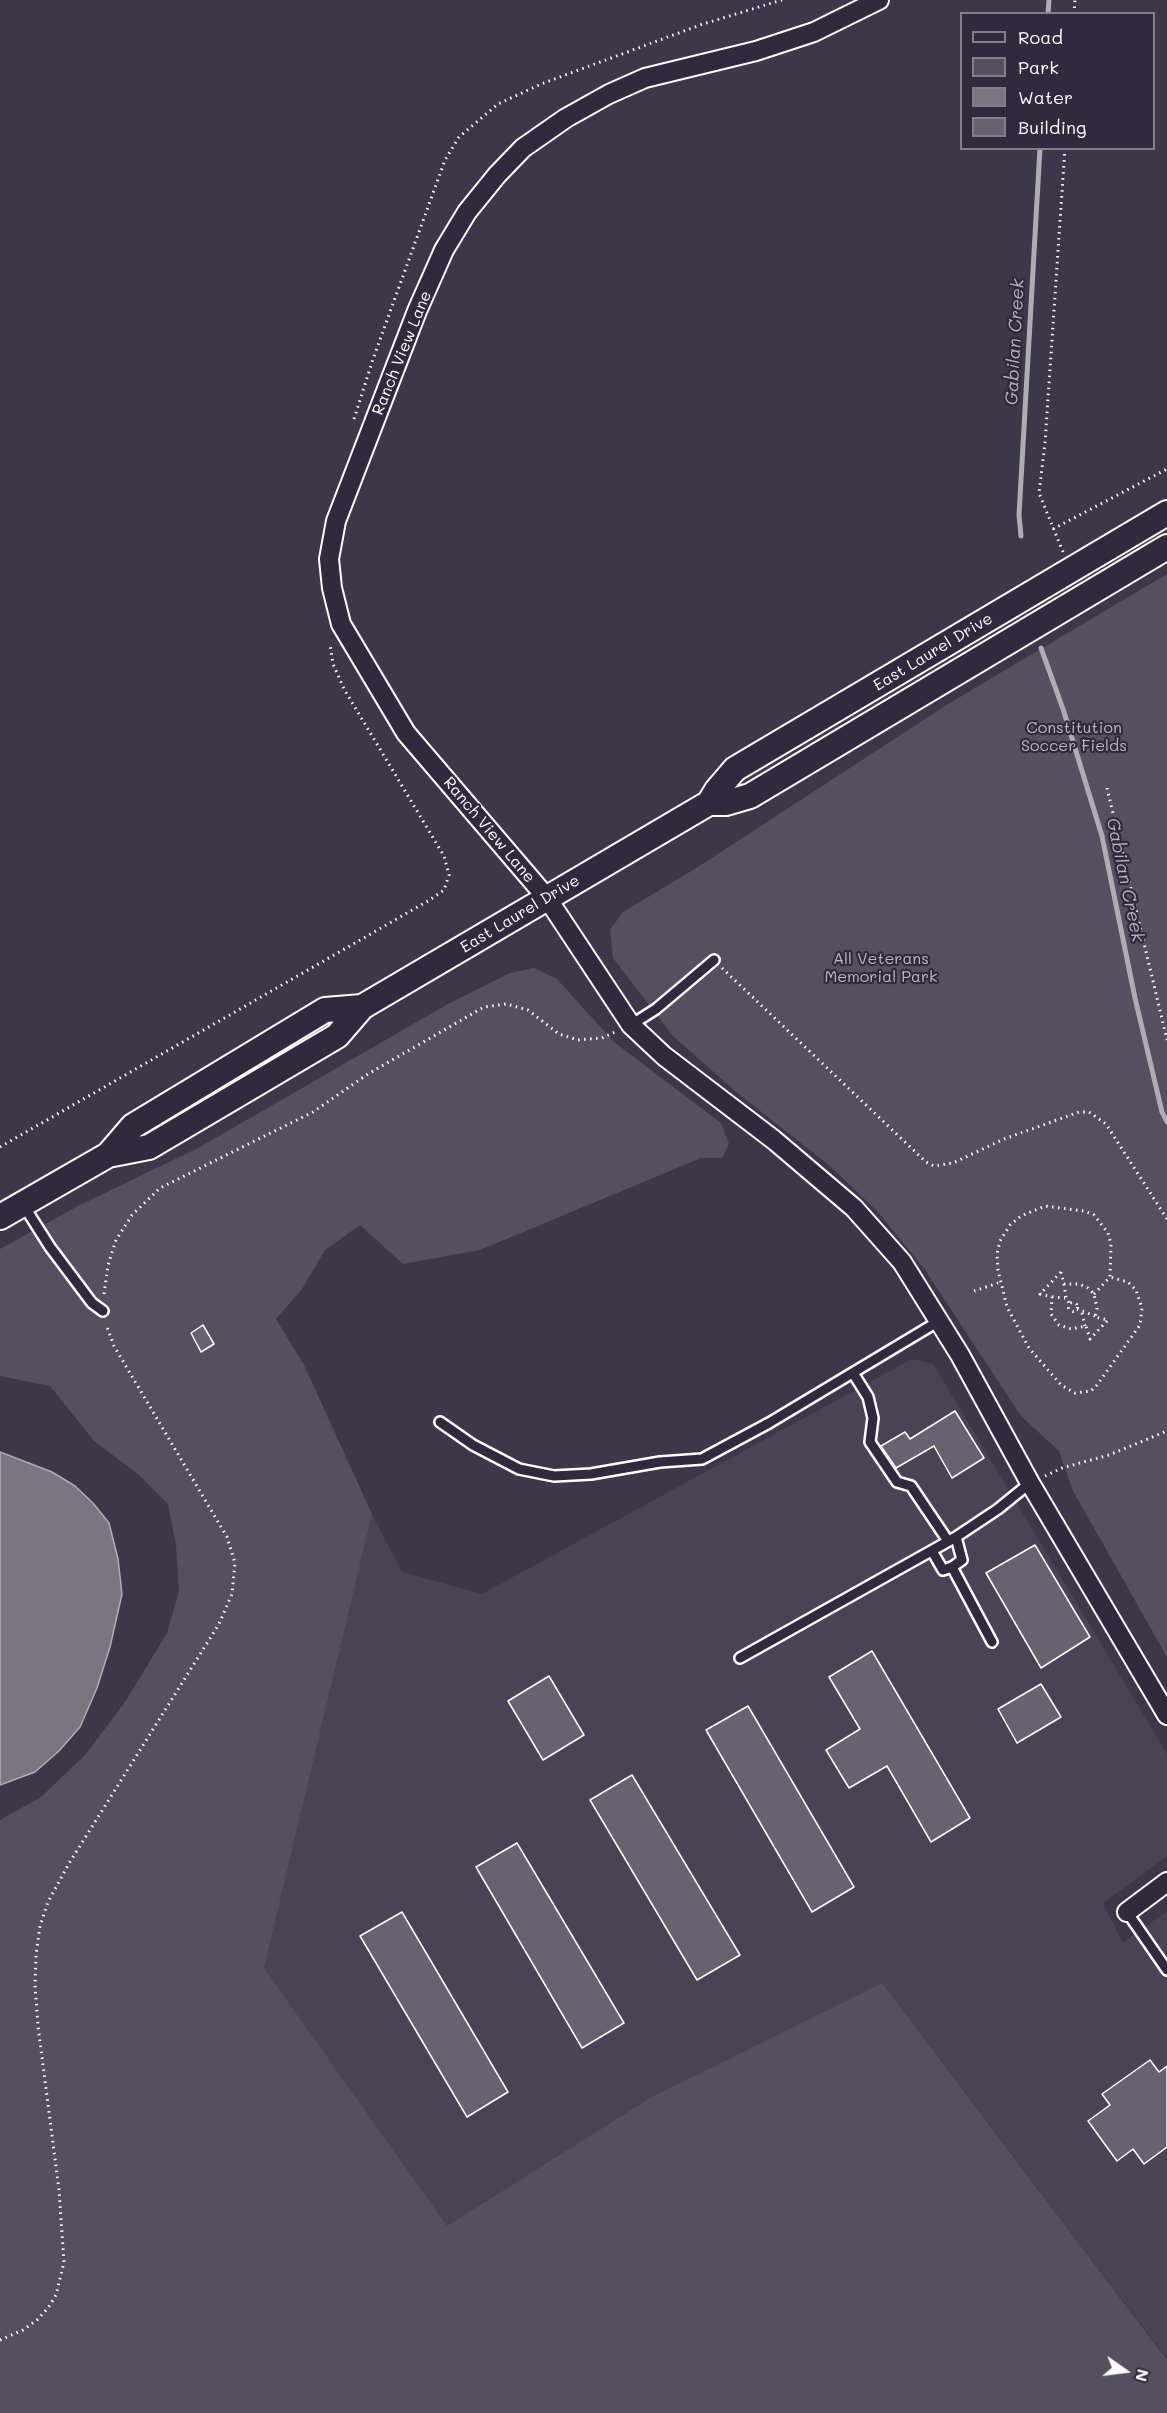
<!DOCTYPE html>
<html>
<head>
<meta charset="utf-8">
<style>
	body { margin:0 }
	#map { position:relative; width:1167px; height:2413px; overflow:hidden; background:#3c3749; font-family:Mali,sans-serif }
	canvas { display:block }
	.legend { position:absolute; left:960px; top:12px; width:195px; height:138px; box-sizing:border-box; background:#2f2a3d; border:2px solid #827f8b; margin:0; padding:8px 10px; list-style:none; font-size:18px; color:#fff }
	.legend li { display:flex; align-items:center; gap:12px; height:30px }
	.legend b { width:30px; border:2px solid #827f8b }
	.north { position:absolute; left:1095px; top:2341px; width:60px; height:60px; -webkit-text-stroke:4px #2f2a3d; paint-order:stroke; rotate:104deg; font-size:16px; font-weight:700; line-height:24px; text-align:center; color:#fff }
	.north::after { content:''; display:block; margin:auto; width:21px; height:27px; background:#fff; clip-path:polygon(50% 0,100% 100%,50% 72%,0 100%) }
</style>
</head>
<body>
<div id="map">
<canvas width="1167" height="2413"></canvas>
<ul class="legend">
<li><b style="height:8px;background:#2f2a3d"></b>Road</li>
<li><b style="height:16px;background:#555060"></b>Park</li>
<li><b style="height:16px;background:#797682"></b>Water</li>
<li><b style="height:16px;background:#666270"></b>Building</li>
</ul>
<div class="north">N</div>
</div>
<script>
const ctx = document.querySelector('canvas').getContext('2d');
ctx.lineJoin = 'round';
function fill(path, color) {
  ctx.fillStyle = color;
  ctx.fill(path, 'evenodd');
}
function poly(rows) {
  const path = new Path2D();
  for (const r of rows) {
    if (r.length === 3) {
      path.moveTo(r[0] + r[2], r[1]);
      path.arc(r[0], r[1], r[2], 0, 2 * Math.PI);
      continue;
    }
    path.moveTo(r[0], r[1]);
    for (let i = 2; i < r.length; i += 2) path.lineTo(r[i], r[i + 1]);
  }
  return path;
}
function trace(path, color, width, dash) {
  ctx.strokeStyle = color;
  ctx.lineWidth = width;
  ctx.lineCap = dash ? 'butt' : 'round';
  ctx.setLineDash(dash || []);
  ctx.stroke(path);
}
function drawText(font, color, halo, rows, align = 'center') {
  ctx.font = font + ' Mali,sans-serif';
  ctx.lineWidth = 4.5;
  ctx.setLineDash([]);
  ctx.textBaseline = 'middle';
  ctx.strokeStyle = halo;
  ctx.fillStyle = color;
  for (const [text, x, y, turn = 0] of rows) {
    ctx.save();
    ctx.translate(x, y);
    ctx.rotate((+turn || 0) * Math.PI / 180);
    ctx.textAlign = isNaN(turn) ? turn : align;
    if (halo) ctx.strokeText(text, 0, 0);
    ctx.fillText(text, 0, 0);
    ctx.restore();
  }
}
const built = poly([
	[912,1359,933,1364,1167,1754,1167,1856,1103,1903,1123,1943,1167,1911,1167,2359,882,1983,650,2098,447,2227,264,1968,372,1514,402,1572,482,1594]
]);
const green = poly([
	[1167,574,1167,1657,1073,1491,1059,1451,1021,1416,925,1270,878,1212,830,1166,735,1091,673,1036,613,958,610,930,623,912,701,865,948,704],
	[534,968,557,979,614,1042,721,1123,729,1144,722,1158,701,1158,480,1250,403,1264,360,1225,325,1250,302,1289,276,1319,304,1365,372,1514,264,1968,447,2226,650,2098,882,1983,1167,2360,1167,2413,0,2413,0,1820,41,1797,86,1754,125,1702,167,1633,179,1591,176,1545,168,1504,139,1475,94,1441,50,1386,0,1376,0,1249,78,1206,198,1148,448,1004,510,973]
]);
const water = poly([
	[0,1452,52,1472,75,1486,93,1503,109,1523,118,1559,122,1594,110,1647,97,1688,80,1727,59,1751,35,1772,0,1785,0,1452]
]);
const stream = poly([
	[1048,14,1049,0],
	[1021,536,1019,515,1040,148],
	[1041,648,1063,709,1102,836,1135,998,1162,1112,1167,1122]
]);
const building = poly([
	[203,1325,214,1344,201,1352,191,1333,203,1325],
	[955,1411,984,1458,952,1478,934,1446,896,1468,881,1446,905,1432,910,1439,955,1411],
	[1035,1545,1090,1637,1041,1668,986,1573,1035,1545],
	[872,1651,970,1818,931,1842,887,1766,849,1788,826,1750,860,1729,829,1677,872,1651],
	[549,1676,584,1735,543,1760,508,1701,549,1676],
	[1041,1684,1061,1717,1017,1743,998,1709,1041,1684],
	[748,1706,854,1887,812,1912,706,1730,748,1706],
	[632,1775,740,1955,697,1980,590,1800,632,1775],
	[517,1843,624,2023,582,2048,476,1867,517,1843],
	[402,1912,508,2092,467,2117,360,1936,402,1912],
	[1150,2060,1159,2072,1167,2066,1167,2147,1144,2164,1133,2149,1117,2161,1088,2121,1110,2105,1102,2094,1150,2060]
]);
const path = poly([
	[1074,14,1075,0],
	[354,419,373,359,445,160,459,137,498,104,541,84,703,24,782,0],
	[1053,529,1167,469],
	[1063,552,1039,493,1045,443,1065,148],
	[1107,788,1167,1040],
	[722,968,926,1162,934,1166,953,1163,1004,1139,1079,1112,1089,1112,1106,1124,1167,1219],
	[0,1147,428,901,444,890,449,875,444,856,344,689,333,664,330,644],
	[1061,1272,1064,1284,1079,1284,1088,1288,1094,1294,1097,1308,1095,1317,1108,1320,1090,1339,1086,1326,1071,1329,1059,1325,1051,1314,1052,1297,1040,1294,1061,1272],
	[1064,1284,1066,1298,1070,1304],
	[974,1291,1001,1282],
	[104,1294,108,1265,116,1240,132,1215,160,1188,313,1112,368,1074,484,1007,506,1004,528,1010,559,1034,578,1040,602,1038,615,1032],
	[1094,1294,1110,1277,1111,1244,1108,1233,1094,1215,1084,1211,1045,1206,1021,1216,1010,1225,1000,1241,997,1254,998,1270,1007,1307,1029,1348,1061,1385,1075,1393,1091,1391,1097,1385,1140,1325,1142,1308,1136,1290,1128,1282,1110,1277],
	[1052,1297,1065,1298],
	[1073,1307,4.5],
	[1077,1309,1095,1316],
	[1082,1313,1085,1326],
	[1045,1476,1062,1468,1109,1455,1167,1431],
	[0,2340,23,2330,37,2320,48,2308,56,2295,64,2262,59,2190,38,2026,35,1985,36,1955,40,1926,48,1902,68,1865,219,1624,232,1594,235,1563,227,1537,114,1346,106,1324]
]);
const service = poly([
	[631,1025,656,1009,714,960],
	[24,1206,50,1247,92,1303,103,1311],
	[853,1373,868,1397,873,1418,870,1442,897,1482,911,1486,948,1541],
	[440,1422,473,1445,519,1469,554,1476,591,1474,660,1462,702,1459,769,1423,939,1321],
	[932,1551,943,1570,952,1567,962,1560,956,1537],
	[952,1567,992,1642],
	[740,1658,956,1537,998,1509,1030,1483],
	[1127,1912,1167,1970]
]);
const minor = poly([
	[879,0,814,32,756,51,645,78,609,94,566,118,523,148,497,175,467,212,444,250,417,311,336,521,329,559,332,588,341,624,406,733,547,898,631,1025,664,1056,774,1140,854,1208,902,1262,960,1355,1030,1483,1167,1715],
	[1127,1912,1167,1882]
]);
const secondary = poly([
	[709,803,726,803,750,796,1167,547],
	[108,1155,133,1126,325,1010,362,1007],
	[0,1217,108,1155,149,1147,337,1036,362,1007,709,803,717,790,735,769,1167,513]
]);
const streetNames = [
	["Ranch View Lane",402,353,-68],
	["East Laurel Drive",933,652,-31],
	["Ranch View Lane",489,830,50],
	["East Laurel Drive",520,914,-31]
];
const parkNames = [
	["Constitution",1074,728],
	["Soccer Fields",1074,746],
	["All Veterans",881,959],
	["Memorial Park",881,977]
];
const waterNames = [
	["Gabilan Creek",1015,342,-87],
	["Gabilan Creek",1125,880,78]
];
fill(built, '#494455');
fill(green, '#555060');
fill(water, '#797682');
trace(water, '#afadb4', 1.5);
trace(stream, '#afadb4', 5);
fill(building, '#666270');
trace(building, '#fff', 1.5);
trace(service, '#fff', 14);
trace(minor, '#fff', 22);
trace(secondary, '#fff', 28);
trace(path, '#fff', 3, [1.5, 4.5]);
trace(service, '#2f2a3d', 9);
trace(minor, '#2f2a3d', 18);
trace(secondary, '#2f2a3d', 24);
drawText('16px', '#fff', '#2f2a3d', streetNames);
drawText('16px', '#bbb9bf', '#2f2a3d', parkNames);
drawText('italic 18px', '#b5b4ba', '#2f2a3d', waterNames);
</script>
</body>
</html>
